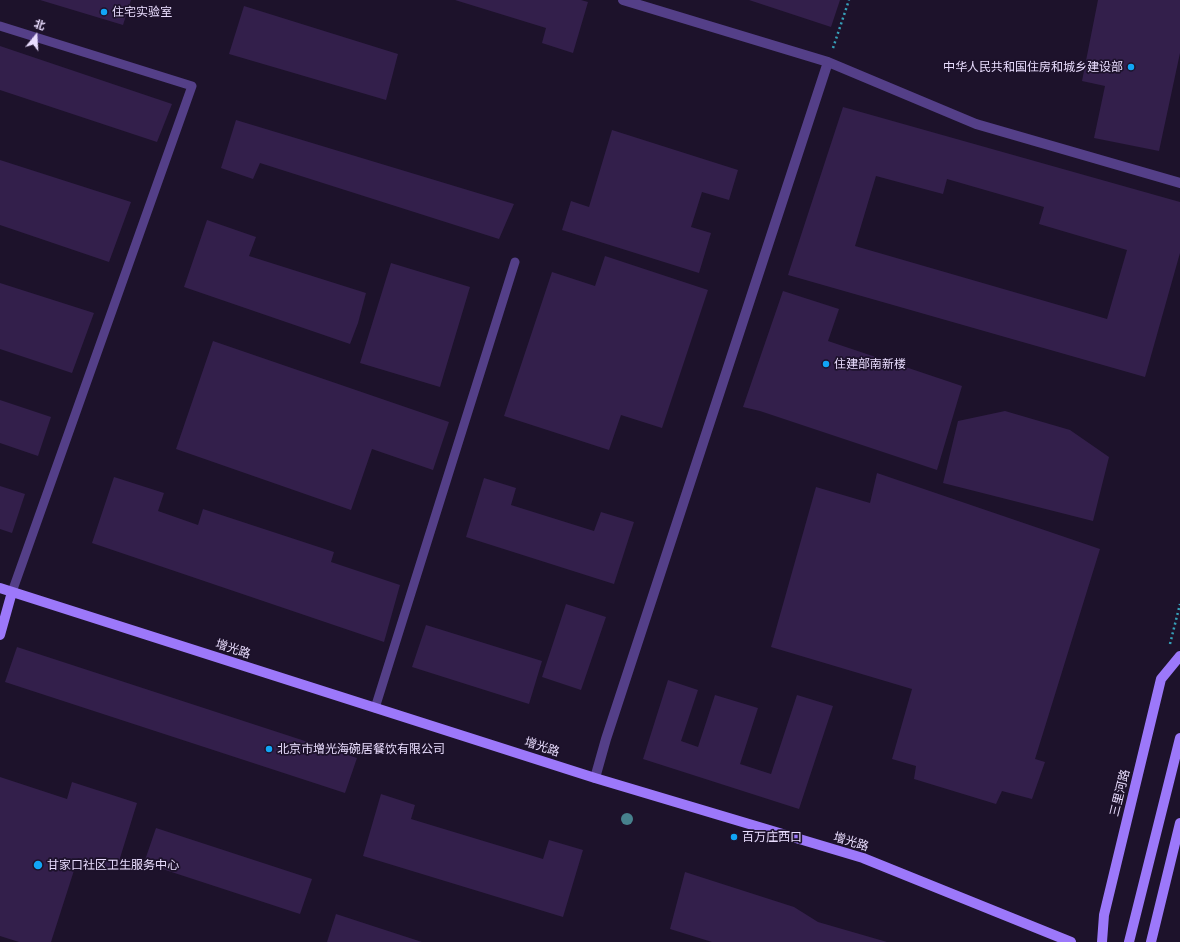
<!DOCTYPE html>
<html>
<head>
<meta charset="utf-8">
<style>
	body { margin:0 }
	#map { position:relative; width:1180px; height:942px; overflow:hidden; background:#1d122b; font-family:"Public Sans","Noto Sans SC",sans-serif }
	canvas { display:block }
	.north { position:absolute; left:16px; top:16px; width:40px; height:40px; -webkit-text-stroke:3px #1d122b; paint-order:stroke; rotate:18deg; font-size:11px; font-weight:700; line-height:16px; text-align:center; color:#e9ddfe }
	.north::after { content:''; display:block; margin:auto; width:14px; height:18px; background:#e9ddfe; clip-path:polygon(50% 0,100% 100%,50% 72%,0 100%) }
</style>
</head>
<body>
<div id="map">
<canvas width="1180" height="942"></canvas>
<div class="north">北</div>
</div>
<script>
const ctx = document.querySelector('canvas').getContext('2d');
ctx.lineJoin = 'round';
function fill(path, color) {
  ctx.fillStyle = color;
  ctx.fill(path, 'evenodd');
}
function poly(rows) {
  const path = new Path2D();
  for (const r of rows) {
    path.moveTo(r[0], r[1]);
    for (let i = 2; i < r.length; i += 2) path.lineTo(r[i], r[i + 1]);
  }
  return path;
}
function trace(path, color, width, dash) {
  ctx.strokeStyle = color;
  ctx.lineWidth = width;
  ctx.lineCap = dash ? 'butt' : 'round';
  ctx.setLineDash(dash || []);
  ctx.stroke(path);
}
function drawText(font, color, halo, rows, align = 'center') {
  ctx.font = font + ' "Public Sans","Noto Sans SC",sans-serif';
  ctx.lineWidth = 3.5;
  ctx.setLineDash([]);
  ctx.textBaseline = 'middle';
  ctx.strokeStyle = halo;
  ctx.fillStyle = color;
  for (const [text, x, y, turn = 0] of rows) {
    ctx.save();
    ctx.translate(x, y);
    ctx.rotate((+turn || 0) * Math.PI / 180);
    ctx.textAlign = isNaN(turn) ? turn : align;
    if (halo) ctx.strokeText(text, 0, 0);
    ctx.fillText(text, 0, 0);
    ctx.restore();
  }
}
const building = poly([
	[40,0,131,0,123,25],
	[455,0,581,0,588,2,573,53,542,43,546,28],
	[749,0,840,0,831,27],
	[1098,0,1180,0,1180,53,1159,151,1094,138,1105,86,1082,81],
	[244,6,398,54,386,100,229,54],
	[0,46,172,104,157,142,0,90],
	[843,107,1180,202,1180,253,1145,377,788,275],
	[876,176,943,194,947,179,1044,207,1039,224,1127,250,1107,319,855,246],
	[236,120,514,204,499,239,260,163,253,179,221,168],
	[612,130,738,170,729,200,702,192,691,227,711,233,699,273,562,230,571,201,589,207],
	[0,160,131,202,109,262,0,225],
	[207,220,256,237,249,256,366,293,358,323,350,344,184,287],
	[605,256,708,290,662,428,621,415,609,450,504,416,552,272,595,286],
	[391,263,470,287,440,387,360,363],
	[0,283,94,313,72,373,0,349],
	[783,291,839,309,828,341,962,386,937,470,760,411,743,407],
	[213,341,449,422,433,470,372,449,351,510,176,449],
	[0,400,51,417,38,456,0,443],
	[1005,411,1070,430,1109,457,1093,521,943,483,958,421],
	[877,473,1100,549,1035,759,1045,762,1032,799,1002,791,996,804,914,779,916,766,892,759,912,689,771,647,816,487,870,503],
	[114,477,164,493,158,511,198,525,203,509,334,552,331,562,400,585,384,642,92,543],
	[484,478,516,488,511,505,594,531,601,512,634,522,614,584,466,537],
	[0,486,25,494,12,533,0,529],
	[566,604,606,617,581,690,542,677],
	[426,625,542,661,529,704,412,667],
	[17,647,357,758,345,793,5,682],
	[668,680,698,690,681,741,698,747,715,695,758,708,740,764,771,774,797,695,833,706,799,809,643,759],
	[0,777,67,799,72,782,137,803,116,871,78,858,51,942,19,942,0,936],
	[381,794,415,805,411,819,543,859,549,840,583,850,563,917,363,856],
	[156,828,312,879,300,914,144,863],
	[685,872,794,907,818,922,887,942,712,942,670,929],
	[336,914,422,942,327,942]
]);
const path = poly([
	[833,48,849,0],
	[1170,644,1180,604]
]);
const lane = poly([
	[0,26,192,86,12,592],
	[375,708,515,262]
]);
const street = poly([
	[623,0,828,62,976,124,1180,183],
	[595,778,606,739,828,62]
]);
const secondary = poly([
	[0,588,595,778,863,858,1071,942],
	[0,635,12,592],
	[1102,942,1104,915,1161,679,1180,656],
	[1129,942,1180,738],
	[1151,942,1180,823]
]);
const trees = [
	[627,819]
];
const markers = [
	[104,12,4,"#11a5f6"],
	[1131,67,4,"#11a5f6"],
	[826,364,4,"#11a5f6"],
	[269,749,4,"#11a5f6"],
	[734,837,4,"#11a5f6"],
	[38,865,5,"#11a5f6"]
];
const poiNames = [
	["住宅实验室",112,12],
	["中华人民共和国住房和城乡建设部",1123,67,"right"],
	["住建部南新楼",834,364],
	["北京市增光海碗居餐饮有限公司",277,749],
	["百万庄西口",742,837],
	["甘家口社区卫生服务中心",47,865]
];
const streetNames = [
	["增光路",233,649,18],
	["增光路",542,747,18],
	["三里河路",1120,793,-76],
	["增光路",851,842,17]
];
fill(building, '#331f4b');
trace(path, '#36a0b9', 2.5, [2, 3]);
trace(lane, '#543f88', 9);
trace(street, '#543f88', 10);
trace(secondary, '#9c78fa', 10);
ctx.fillStyle = '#47818d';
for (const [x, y] of trees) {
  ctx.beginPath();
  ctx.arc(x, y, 6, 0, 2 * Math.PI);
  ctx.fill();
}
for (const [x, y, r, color] of markers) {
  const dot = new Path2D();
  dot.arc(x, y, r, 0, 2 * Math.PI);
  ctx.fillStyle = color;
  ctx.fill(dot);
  trace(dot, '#1d122b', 1.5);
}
drawText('12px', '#e9ddfe', '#1d122b', poiNames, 'left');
drawText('12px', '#e9ddfe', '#1d122b', streetNames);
</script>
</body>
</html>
